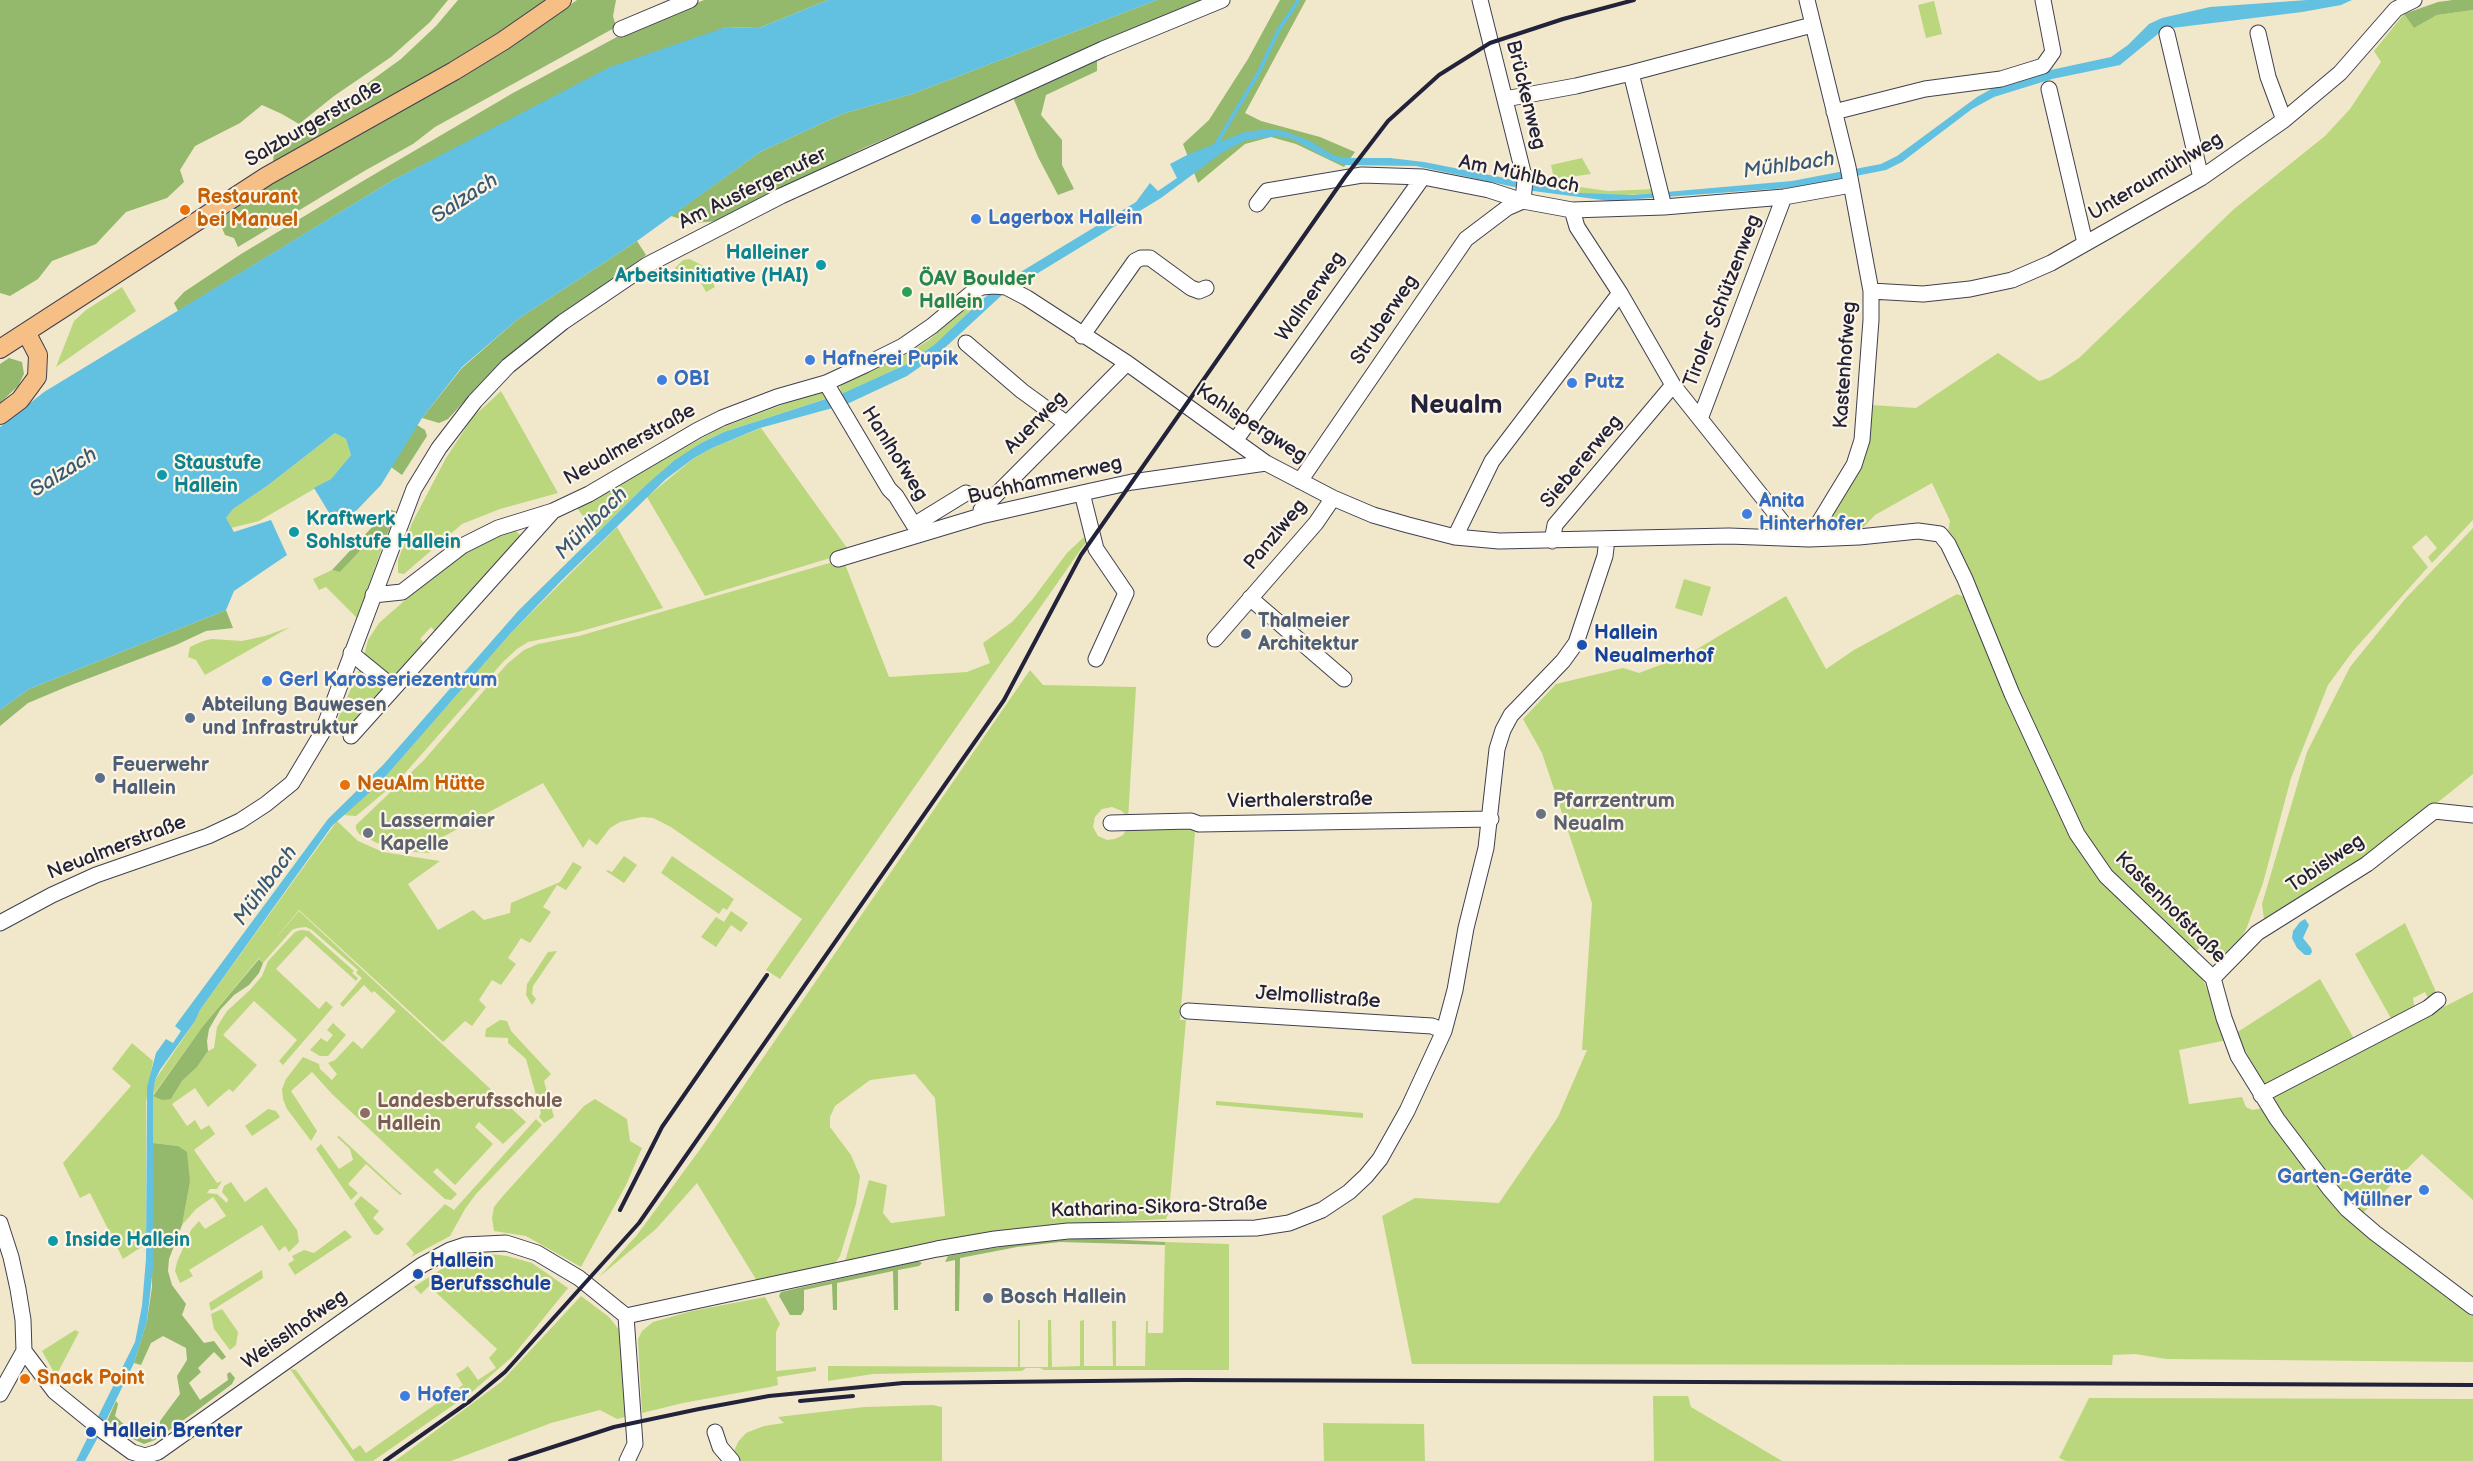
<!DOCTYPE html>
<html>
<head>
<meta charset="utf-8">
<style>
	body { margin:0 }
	canvas { display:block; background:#f1e7ca }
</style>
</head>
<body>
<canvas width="2473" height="1461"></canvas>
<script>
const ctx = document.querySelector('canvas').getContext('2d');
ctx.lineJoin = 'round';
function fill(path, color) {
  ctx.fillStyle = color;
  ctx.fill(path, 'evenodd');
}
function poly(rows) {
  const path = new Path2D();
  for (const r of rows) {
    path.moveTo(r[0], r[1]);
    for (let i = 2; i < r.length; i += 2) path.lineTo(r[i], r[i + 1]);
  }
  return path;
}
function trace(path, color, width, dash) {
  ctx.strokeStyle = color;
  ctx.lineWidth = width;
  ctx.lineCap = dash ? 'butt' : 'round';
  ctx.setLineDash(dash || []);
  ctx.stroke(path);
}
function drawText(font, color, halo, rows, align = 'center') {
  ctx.font = font + ' "Balsamiq Sans",sans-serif';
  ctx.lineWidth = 4.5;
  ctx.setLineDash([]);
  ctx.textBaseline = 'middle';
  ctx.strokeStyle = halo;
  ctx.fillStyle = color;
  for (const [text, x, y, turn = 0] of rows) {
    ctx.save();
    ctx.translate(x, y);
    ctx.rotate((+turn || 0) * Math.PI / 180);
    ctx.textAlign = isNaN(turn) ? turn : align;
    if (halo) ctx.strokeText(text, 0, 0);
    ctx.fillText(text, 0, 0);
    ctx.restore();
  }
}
const green = poly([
	[1934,1,1942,34,1926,38,1918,5],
	[2473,10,2473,520,2432,563,2428,557,2437,548,2426,535,2412,547,2428,567,2353,651,2328,685,2291,778,2263,883,2247,927,2234,952,2225,962,2208,940,2195,952,2119,881,2088,843,2051,769,1948,533,1950,521,1932,483,1875,515,1857,534,1820,536,1861,461,1870,440,1872,405,1916,408,1998,353,2039,381,2049,378,2079,358,2234,209,2325,136,2350,109,2381,62,2374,51,2404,14,2414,28,2437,15],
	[1582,158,1591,174,1554,179,1551,165],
	[1534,184,1558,184,1608,191,1657,189,1657,193,1609,196,1580,193],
	[690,259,705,267,715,287,706,292,698,277,682,284,675,268,683,260],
	[122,287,136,311,56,367,74,321,86,310],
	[984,298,934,345,905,365,841,394,840,387,843,383,900,358,929,340,972,303],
	[501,391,558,493,500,509,462,524,404,574,398,573,398,560,412,523,446,458,473,417],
	[816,392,822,392,828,398,724,432,701,443,645,486,596,534,577,508,718,429],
	[761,428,850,552,705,596,647,497,694,458,712,448],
	[335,433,346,439,351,455,331,479,259,521,231,528,226,518,233,509,267,486],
	[617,527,663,608,578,632,528,642,517,649,503,662,398,781,356,816,343,815,379,784,510,634],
	[2473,528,2473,774,2360,865,2264,919,2262,904,2307,752,2350,667,2406,598],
	[514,529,522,537,437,633,431,627,420,639,427,645,395,681,364,656,368,640,379,623,451,560,480,543],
	[375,535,385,539,357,618,326,587,319,590,313,579,332,570,340,572],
	[1084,537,1086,542,780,979,766,970,802,919,671,827,653,818,642,817,620,822,610,828,597,845,589,839,583,848,543,783,439,839,429,853,413,852,377,843,359,834,356,829,356,825,424,760,507,664,524,650,538,644,579,636,843,559,889,677,967,672,990,663,983,643,1012,622,1032,600,1067,553],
	[1684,579,1711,587,1702,616,1675,608],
	[1957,594,1964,597,2084,855,2194,966,2205,984,2227,1040,2179,1050,2189,1104,2242,1097,2246,1107,2252,1110,2264,1108,2326,1190,2473,1312,2473,1362,2166,1359,2135,1354,2113,1355,2112,1365,1412,1364,1382,1216,1415,1198,1499,1203,1558,1117,1587,1050,1582,1050,1592,903,1542,753,1523,719,1556,684,1623,668,1639,673,1687,655,1786,596,1826,669,1854,650],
	[290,627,205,675,196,660,188,657,190,647,203,641,212,639,242,641,265,636],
	[360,668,366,670,385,691,346,734,335,725],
	[1030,670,1043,685,1136,687,1128,819,1122,811,1112,807,1102,809,1095,817,1093,827,1098,836,1107,840,1115,839,1123,835,1128,827,1189,825,1195,832,1180,1020,1186,1020,1169,1212,1166,1219,1035,1226,936,1241,845,1261,869,1180,887,1185,883,1213,891,1223,945,1216,935,1098,915,1074,870,1080,835,1106,830,1117,830,1127,851,1155,860,1176,856,1204,840,1256,835,1263,757,1281,697,1183,656,1229,599,1277,637,1235,701,1148],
	[337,821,358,841,383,852,440,861,408,884,438,930,473,910,484,920,510,913,511,903,560,882,573,862,582,867,566,890,557,885,543,907,551,912,530,943,521,938,508,958,516,964,501,985,492,980,479,1000,486,1007,472,1026,465,1021,443,1042,299,910,270,945,299,911,526,1122,503,1144,479,1122,475,1127,493,1144,455,1185,437,1168,433,1172,457,1194,451,1200,445,1199,414,1171,332,1094,312,1072,291,1091,317,1131,311,1141,287,1109,283,1099,282,1089,286,1079,303,1057,319,1064,320,1069,332,1080,337,1074,328,1063,335,1060,353,1041,362,1049,396,1011,374,991,372,993,364,985,343,1007,340,1004,362,978,356,973,358,970,312,930,306,927,297,928,292,930,263,963,259,958,203,1026,153,1095,171,1099,182,1081,197,1067,208,1051,214,1048,217,1027,227,1011,250,990,262,976,268,961,295,932,301,930,309,931,354,971,352,973,358,978,356,981,306,936,276,969,319,1009,326,1001,333,1007,283,1065,279,1061,297,1040,254,1001,223,1035,257,1065,233,1092,229,1089,208,1107,195,1088,172,1104,187,1126,195,1120,201,1130,209,1125,215,1134,194,1150,217,1183,222,1181,217,1189,210,1189,207,1193,217,1194,227,1203,228,1199,222,1192,224,1186,231,1182,245,1202,266,1187,297,1230,299,1242,289,1252,285,1246,279,1251,262,1225,189,1270,193,1276,180,1283,175,1271,177,1262,191,1230,199,1221,205,1229,226,1216,213,1197,196,1209,182,1225,190,1182,178,1146,153,1143,153,1096,155,1080,195,1021,200,1010],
	[624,856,637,865,624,883,606,871,607,870,612,872],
	[672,856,734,899,727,910,723,908,719,914,661,873],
	[731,911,748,923,741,932,731,925,716,947,701,937,716,917,724,922],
	[2405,923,2437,994,2429,1000,2425,992,2413,998,2415,1012,2393,1022,2355,954],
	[557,951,533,986,532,994,536,999,532,1005,526,995,527,984,548,952],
	[2320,979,2356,1042,2264,1086,2236,1033],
	[2473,992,2473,1200,2422,1154,2361,1215,2349,1204,2281,1116,2271,1096],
	[500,1020,507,1021,511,1031,551,1074,544,1081,554,1117,544,1123,539,1117,541,1113,526,1059,508,1043,508,1038,485,1037,486,1029],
	[333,1023,346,1035,328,1056,320,1056,310,1050,321,1038,327,1042,333,1035,327,1030],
	[132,1043,153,1061,146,1102,146,1244,123,1259,90,1193,80,1198,63,1163,131,1086,112,1069],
	[595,1099,627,1119,630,1141,642,1148,626,1185,581,1267,526,1236,494,1231,492,1218,494,1207,502,1197,584,1106],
	[1216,1101,1363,1113,1363,1118,1216,1105],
	[268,1109,276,1111,280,1117,252,1136,245,1126],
	[536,1119,542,1125,476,1194,465,1209,450,1236,411,1257,414,1253,406,1244,445,1204,454,1210],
	[339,1136,397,1190,402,1194,400,1195,366,1164,348,1184,358,1193,351,1200,316,1149,321,1144,339,1169,353,1160,350,1149,337,1137],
	[361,1196,379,1211,373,1218,384,1229,378,1235,374,1234,354,1204],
	[345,1230,352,1237,295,1275,288,1264,294,1260,292,1256,304,1250,314,1253],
	[1165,1242,1229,1244,1229,1370,1044,1370,1040,1368,1026,1368,1022,1371,873,1374,828,1381,828,1366,833,1366,1018,1367,1018,1320,1020,1320,1020,1367,1048,1367,1048,1320,1051,1320,1052,1367,1080,1366,1080,1321,1084,1320,1084,1366,1113,1366,1112,1321,1116,1321,1116,1366,1145,1366,1146,1321,1148,1321,1148,1333,1163,1333],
	[491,1254,507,1256,532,1263,568,1288,512,1357,472,1392,373,1461,355,1461,290,1369,296,1370,353,1450,360,1445,366,1453,463,1385,456,1374,463,1370,468,1366,478,1380,496,1368,489,1358,497,1349,429,1286,421,1294,414,1287,392,1301,454,1261,468,1257],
	[262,1270,263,1278,211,1311,209,1303],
	[581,1296,609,1317,620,1331,629,1416,617,1419,600,1410,551,1423,451,1461,395,1461,501,1382],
	[765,1297,780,1324,776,1332,776,1371,816,1367,816,1371,777,1377,778,1385,770,1387,683,1403,642,1413,638,1339,642,1331,653,1322,692,1311],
	[222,1309,238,1332,236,1345,230,1350,214,1329,211,1314],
	[75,1330,79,1332,56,1376,42,1351],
	[1653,1396,1688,1396,1691,1407,1782,1461,1654,1461],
	[2089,1398,2473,1399,2473,1461,2066,1461,2059,1458],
	[933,1405,942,1407,942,1461,740,1461,734,1451,738,1442,746,1433,764,1426,784,1423,778,1417,864,1407],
	[1323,1423,1424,1424,1425,1461,1324,1461]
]);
const forest = poly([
	[0,0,448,0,430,22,391,57,334,96,299,124,282,114,262,105,240,123,195,146,180,170,184,182,167,198,126,212,96,244,52,261,38,279,10,296,0,293],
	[458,0,551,0,452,63,273,163,274,151,401,59,436,26],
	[577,0,616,0,613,16,616,27,435,127,413,144,366,170,238,247,234,238,225,235,219,221,242,202,297,166,502,53],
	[704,0,828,0,759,28,726,27,515,118,393,180,178,311,174,303,184,292,241,254,368,178,513,93,628,31],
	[1157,0,1204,0,866,147,718,221,694,223,671,216,760,152,842,114,912,94],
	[1280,0,1306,0,1245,113,1261,121,1320,137,1355,152,1344,167,1296,144,1271,137,1245,144,1198,183,1183,144,1209,120,1248,59],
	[2453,0,2473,0,2473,10,2437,15,2414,28,2404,14,2438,2],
	[1097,60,1097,71,1046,95,1041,115,1062,140,1062,165,1074,189,1058,195,1038,157,1012,95],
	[637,241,646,255,520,347,486,378,448,419,439,423,422,418,462,368,518,319],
	[9,358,22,362,24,374,18,386,0,403,0,364],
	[417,425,425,430,427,436,402,475,391,467],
	[389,509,397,512,385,539,375,535,340,572,332,570],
	[226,610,233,628,206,631,176,645,66,687,28,703,0,726,0,710,29,689],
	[259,959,263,963,259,973,249,985,234,995,220,1010,209,1029,207,1041,208,1051,197,1067,182,1081,171,1099,162,1100,153,1096,203,1026],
	[153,1143,178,1146,187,1152,190,1182,182,1225,169,1259,168,1271,172,1285,186,1304,182,1315,204,1343,214,1341,226,1357,222,1360,214,1352,198,1368,201,1372,189,1383,200,1400,228,1380,227,1374,230,1372,235,1378,232,1384,195,1412,155,1440,144,1444,135,1440,107,1421,116,1401,118,1404,115,1416,130,1430,145,1435,160,1426,160,1421,180,1394,177,1376,187,1360,186,1348,163,1336,151,1343,141,1365,134,1363,147,1321,152,1287],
	[1084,1238,1165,1242,1165,1245,1060,1242,1017,1247,960,1258,959,1311,955,1311,955,1260,945,1262,948,1256,1017,1244],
	[918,1261,922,1263,919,1266,898,1270,898,1310,894,1310,893,1271,837,1283,837,1310,833,1310,832,1284,804,1290,804,1310,801,1315,790,1315,779,1296,781,1292]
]);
const water = poly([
	[828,0,1157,0,912,94,842,114,760,152,637,241,518,319,462,367,422,418,381,485,357,510,341,520,334,521,314,488,331,479,351,455,346,439,335,433,267,486,233,509,226,518,234,532,271,520,287,555,234,591,226,610,29,689,0,710,0,427,44,392,393,180,610,67,726,27,759,28],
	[2307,0,2352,0,2341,5,2302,12,2164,29,2120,65,2052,79,1994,97,1972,109,1902,162,1886,170,1800,187,1610,201,1533,191,1416,166,1345,165,1329,159,1292,139,1277,136,1246,140,1223,152,1161,198,1002,295,937,355,907,376,847,404,760,428,712,448,694,458,666,479,562,580,510,634,379,784,332,826,200,1010,195,1021,160,1070,155,1080,153,1096,153,1268,147,1321,134,1363,97,1439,85,1461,76,1461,135,1342,142,1306,146,1259,147,1087,156,1053,166,1039,173,1043,181,1031,175,1026,328,819,383,765,519,610,645,486,675,460,701,443,724,432,841,394,905,365,934,345,984,298,1014,276,1136,202,1150,183,1158,191,1177,178,1170,164,1189,154,1245,132,1269,129,1284,131,1310,141,1333,155,1345,158,1390,158,1424,162,1581,193,1632,195,1792,181,1881,164,1897,156,1977,97,1995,87,2046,71,2111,57,2128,45,2149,24,2162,18,2210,7],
	[2305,919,2309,925,2303,938,2311,948,2312,952,2310,955,2305,955,2297,948,2292,938,2293,931,2300,922]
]);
const stream = poly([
	[1215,146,1259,72,1278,31,1298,1]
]);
const minor = poly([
	[1807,0,1848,167,1871,291,1871,320,1862,440,1854,465,1809,539],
	[621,29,690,0],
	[2258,33,2268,77,2284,120],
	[2167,34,2201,178],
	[1631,73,1664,207],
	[2049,89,2085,243],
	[1505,99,1576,86,1631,73,1812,25],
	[1834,112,1925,89,2001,79,2043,66,2053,52,2043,0],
	[1257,204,1267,191,1362,175,1423,177,1489,190,1523,201,1572,210,1664,207,1784,197,1851,185],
	[1572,210,1577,227,1620,293,1673,385,1795,538],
	[1871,291,1923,294,1970,289,2012,280,2051,263,2201,178,2284,120,2340,73,2396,9,2414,0],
	[1082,336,1135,261,1141,258,1150,258,1191,288,1199,291,1206,288],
	[966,343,1022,391,1066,423],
	[826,383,889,489,896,496,914,525,966,493],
	[1700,419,1784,197],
	[1235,441,1423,177],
	[1300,481,1466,239,1507,208,1523,201,1525,180,1480,0],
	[1082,493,1096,549,1126,593,1096,659],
	[981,516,981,510,1127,363],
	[1455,537,1492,461,1620,293],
	[1552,541,1555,525,1673,385],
	[838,559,981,516,1082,493,1132,482,1266,463],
	[373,595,402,592,462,546,498,528,553,511,589,494,698,430,722,418,777,397,826,383,865,365,903,346,932,326,974,291,982,287,994,286,1006,287,1027,298,1127,363,1266,463,1333,498,1373,515,1408,525,1455,537,1499,541,1729,536,1809,539,1859,537,1918,531,1940,534,1948,544,1965,579,2012,694,2077,834,2106,876,2213,978,2224,1018,2238,1056,2277,1119,2329,1188,2347,1209,2375,1233,2473,1307],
	[1250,598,1344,679],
	[1215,639,1316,523,1333,498],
	[351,653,394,688],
	[351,736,553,511],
	[1111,823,1191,821,1199,824,1491,819],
	[0,923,52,895,96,875,208,836,240,821,266,804,292,783,322,733,414,489,439,448,475,401,508,366,563,322,647,265,781,196,1103,49,1222,0],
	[2213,978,2257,933,2367,864,2434,811,2473,815],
	[1188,1011,1432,1026,1444,1031],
	[2261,1095,2428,1008,2438,1000],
	[0,1223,11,1257,18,1289,23,1320,24,1351,0,1394],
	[626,1316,635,1444,627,1461],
	[24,1351,55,1392,103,1431,132,1452,145,1456,158,1452,422,1265,450,1250,465,1245,506,1243,537,1253,579,1278,626,1316,937,1249,995,1239,1068,1231,1256,1228,1289,1223,1322,1210,1349,1192,1366,1176,1380,1159,1407,1111,1444,1031,1455,990,1466,928,1486,848,1497,749,1503,730,1511,715,1563,661,1576,643,1605,556,1607,539],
	[715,1432,720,1447,732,1461]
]);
const major = poly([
	[0,349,267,176,454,71,503,41,562,0],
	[0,415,20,400,37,377,38,355,26,332]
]);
const rail = poly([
	[620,1210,662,1127,767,975],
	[800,1401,853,1396],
	[385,1461,470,1401,505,1372,639,1223,1004,700,1081,555,1345,177,1388,121,1439,75,1490,43,1563,19,1634,0],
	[510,1461,614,1427,699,1409,769,1396,903,1383,1185,1380,2473,1385]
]);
const markers = [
	[185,210,6,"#e8710a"],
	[976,219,6,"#3f7fe0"],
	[821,265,6,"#0f9aa8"],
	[907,292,6,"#2e9e5b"],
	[810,360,6,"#3f7fe0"],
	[662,380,6,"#3f7fe0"],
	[1572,383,6,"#3f7fe0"],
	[162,475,6,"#0f9aa8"],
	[1747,514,6,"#3f7fe0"],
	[294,532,6,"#0f9aa8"],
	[1246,634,6,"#5c6f8a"],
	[1582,645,6,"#1a4fb4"],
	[267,681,6,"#3f7fe0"],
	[190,718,6,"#5c6f8a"],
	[100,778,6,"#5c6f8a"],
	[345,785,6,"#e8710a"],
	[1541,814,6,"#6b7280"],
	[368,833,6,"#6b7280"],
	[365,1113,6,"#8d6e63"],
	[2424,1190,6,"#3f7fe0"],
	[53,1241,6,"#0f9aa8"],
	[418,1274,6,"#1a4fb4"],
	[988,1298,6,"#5c6f8a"],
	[25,1379,6,"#e8710a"],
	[405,1396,6,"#3f7fe0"],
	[91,1432,6,"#1a4fb4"]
];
const streetNames = [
	["Brückenweg",1525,95,76],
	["Salzburgerstraße",314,124,-30],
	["Am Mühlbach",1519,175,12],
	["Unteraumühlweg",2156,177,-31],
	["Am Ausfergenufer",753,189,-26],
	["Wallnerweg",1311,297,-55],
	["Tiroler Schützenweg",1723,301,-69],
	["Struberweg",1385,320,-56],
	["Kastenhofweg",1846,365,-86],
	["Auerweg",1036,423,-45],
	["Kahlspergweg",1251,424,33],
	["Neualmerstraße",630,445,-29],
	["Hanlhofweg",894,454,58],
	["Siebererweg",1582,462,-50],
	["Buchhammerweg",1045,481,-13],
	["Panzlweg",1276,535,-50],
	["Vierthalerstraße",1300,801,-1],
	["Neualmerstraße",117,848,-21],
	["Tobislweg",2326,864,-34],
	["Kastenhofstraße",2170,908,45],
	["Jelmollistraße",1318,998,4],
	["Katharina-Sikora-Straße",1159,1208,-2],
	["Weisslhofweg",295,1330,-35]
];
const foodNames = [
	["Restaurant",197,198],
	["bei Manuel",197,221],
	["NeuAlm Hütte",357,785],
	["Snack Point",37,1379]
];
const shopNames = [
	["Lagerbox Hallein",988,219],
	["Hafnerei Pupik",822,360],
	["OBI",674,380],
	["Putz",1584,383],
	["Anita",1759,502],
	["Hinterhofer",1759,525],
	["Gerl Karosseriezentrum",279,681],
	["Garten-Geräte",2412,1178,"right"],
	["Müllner",2412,1201,"right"],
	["Hofer",417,1396]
];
const cultureNames = [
	["Halleiner",809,254,"right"],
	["Arbeitsinitiative (HAI)",809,277,"right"],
	["Staustufe",174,464],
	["Hallein",174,487],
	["Kraftwerk",306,520],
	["Sohlstufe Hallein",306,543],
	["Inside Hallein",65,1241]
];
const leisureNames = [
	["ÖAV Boulder",919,280],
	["Hallein",919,303]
];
const serviceNames = [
	["Thalmeier",1258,622],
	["Architektur",1258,645],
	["Abteilung Bauwesen",202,706],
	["und Infrastruktur",202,729],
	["Feuerwehr",112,766],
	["Hallein",112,789],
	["Bosch Hallein",1000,1298]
];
const transitNames = [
	["Hallein",1594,634],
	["Neualmerhof",1594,657],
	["Hallein",430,1262],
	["Berufsschule",430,1285],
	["Hallein Brenter",103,1432]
];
const worshipNames = [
	["Pfarrzentrum",1553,802],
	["Neualm",1553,825],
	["Lassermaier",380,822],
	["Kapelle",380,845]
];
const educationNames = [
	["Landesberufsschule",377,1102],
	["Hallein",377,1125]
];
const waterNames = [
	["Mühlbach",1789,166,-8],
	["Salzach",465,199,-33],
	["Salzach",64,473,-32],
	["Mühlbach",592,524,-45],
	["Mühlbach",266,886,-54]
];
const districtNames = [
	["Neualm",1456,406]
];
fill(green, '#bbd77d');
fill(forest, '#94b86c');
fill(water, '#62c0e0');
trace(stream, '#62c0e0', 4);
trace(minor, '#414050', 17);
trace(major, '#414050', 20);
trace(minor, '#fff', 15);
trace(major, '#f5bf86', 18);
trace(rail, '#22223b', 4);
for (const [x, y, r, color] of markers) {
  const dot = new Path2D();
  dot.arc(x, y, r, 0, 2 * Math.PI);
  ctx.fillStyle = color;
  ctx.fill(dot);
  trace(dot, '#fcf5e5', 2);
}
drawText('20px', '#22223b', '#fcf5e5', streetNames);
drawText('bold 20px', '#c56008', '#fcf5e5', foodNames, 'left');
drawText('bold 20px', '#366cbe', '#fcf5e5', shopNames, 'left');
drawText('bold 20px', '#0d838f', '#fcf5e5', cultureNames, 'left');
drawText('bold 20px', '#27864d', '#fcf5e5', leisureNames, 'left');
drawText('bold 20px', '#4e5e75', '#fcf5e5', serviceNames, 'left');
drawText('bold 20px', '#164399', '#fcf5e5', transitNames, 'left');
drawText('bold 20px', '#5b616d', '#fcf5e5', worshipNames, 'left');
drawText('bold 20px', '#785e54', '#fcf5e5', educationNames, 'left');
drawText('italic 21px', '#385975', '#fcf5e5', waterNames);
drawText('bold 26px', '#22223b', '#fcf5e5', districtNames);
</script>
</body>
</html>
